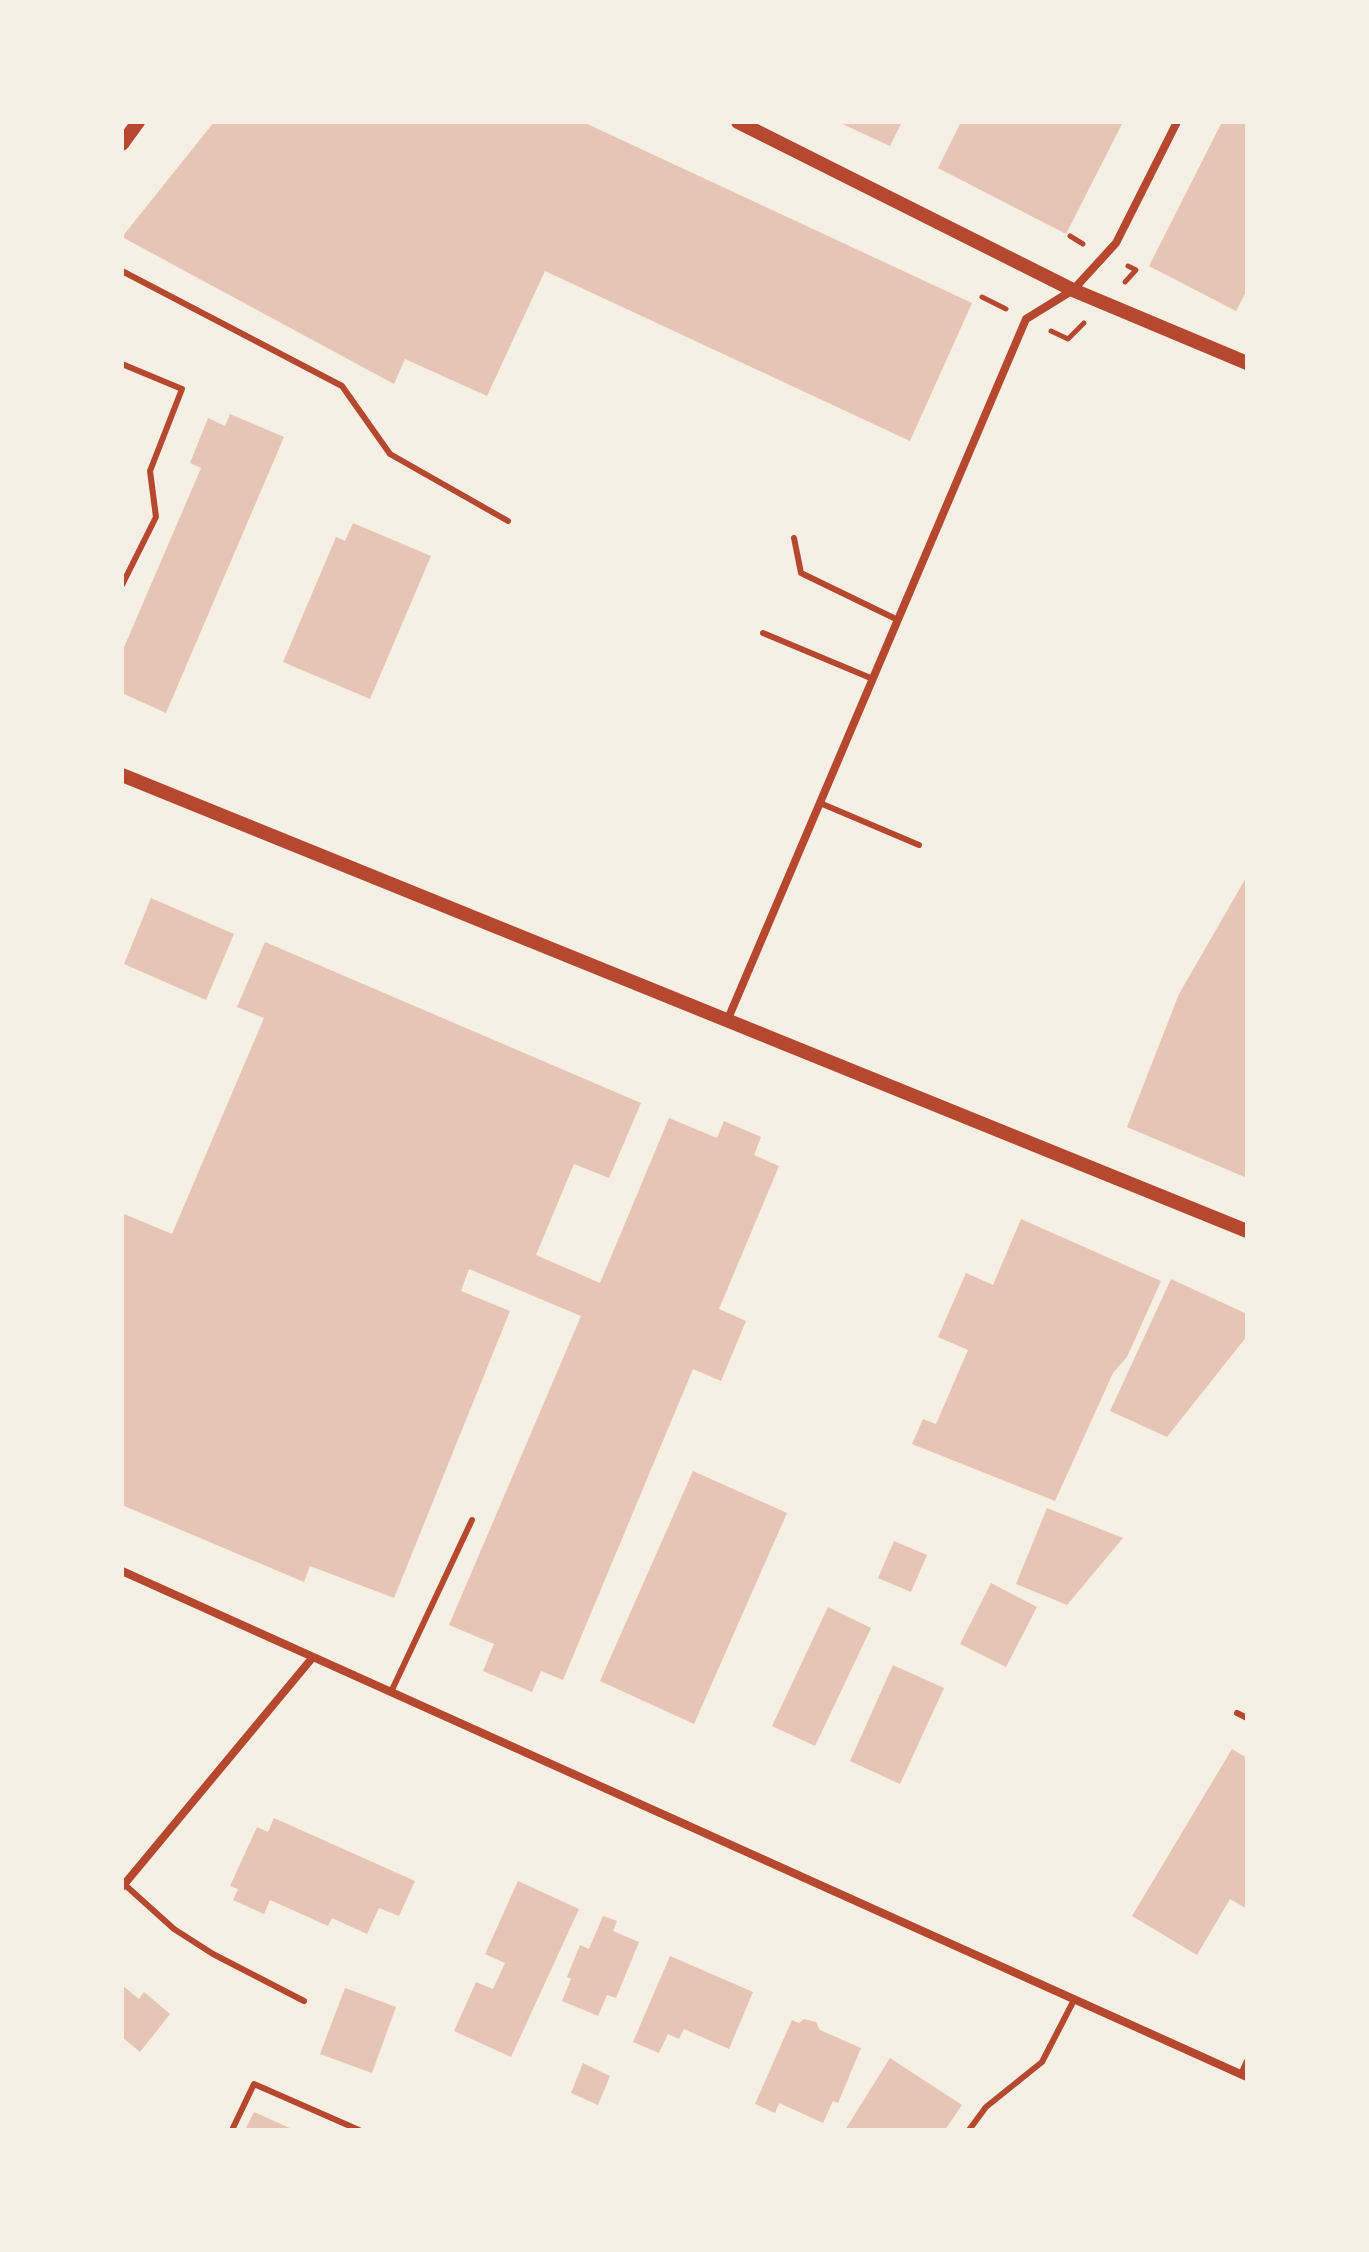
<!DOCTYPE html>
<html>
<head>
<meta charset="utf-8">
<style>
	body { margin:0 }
	#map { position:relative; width:1369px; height:2252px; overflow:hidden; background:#f6efe4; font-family:Signika,sans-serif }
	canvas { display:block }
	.frame { position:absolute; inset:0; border:124px solid #f6efe4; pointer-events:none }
</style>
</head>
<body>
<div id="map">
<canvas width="1369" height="2252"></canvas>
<div class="frame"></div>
</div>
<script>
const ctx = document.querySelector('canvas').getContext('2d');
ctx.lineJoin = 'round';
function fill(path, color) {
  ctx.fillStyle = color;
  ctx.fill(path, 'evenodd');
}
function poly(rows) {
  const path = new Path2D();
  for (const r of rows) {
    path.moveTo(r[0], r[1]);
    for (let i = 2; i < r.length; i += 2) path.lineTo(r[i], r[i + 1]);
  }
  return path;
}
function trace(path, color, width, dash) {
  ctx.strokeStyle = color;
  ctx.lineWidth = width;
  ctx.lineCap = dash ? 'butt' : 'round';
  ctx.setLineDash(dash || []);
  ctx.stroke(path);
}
const building = poly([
	[214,122,583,122,972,303,910,441,545,271,487,396,405,359,394,384,122,237],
	[838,122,902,122,890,146],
	[961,122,1123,122,1066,234,938,168],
	[1222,122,1247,122,1247,290,1236,311,1149,266],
	[230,414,284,437,166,713,122,693,122,652,201,468,190,463,208,418,225,426],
	[353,523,431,556,370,699,283,662,336,537,345,541],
	[1247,876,1247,1178,1127,1127,1179,994],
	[151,898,234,934,206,1000,124,964],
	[265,942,641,1103,609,1178,574,1164,536,1255,600,1283,669,1118,717,1138,724,1121,761,1137,754,1155,779,1166,719,1309,746,1321,721,1381,693,1369,563,1680,541,1671,532,1692,483,1671,494,1644,449,1625,581,1316,469,1269,461,1291,510,1311,394,1598,310,1566,304,1582,122,1505,122,1213,172,1234,264,1018,237,1007],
	[1021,1219,1161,1281,1127,1357,1113,1373,1055,1501,912,1444,923,1419,936,1424,968,1350,938,1337,966,1273,993,1285],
	[1171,1279,1247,1314,1247,1336,1167,1437,1110,1411],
	[693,1471,787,1513,694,1724,600,1681],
	[1047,1508,1123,1538,1067,1605,1016,1584],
	[894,1541,927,1555,911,1592,878,1578],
	[991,1583,1037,1607,1006,1667,960,1644],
	[828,1607,871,1628,815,1746,772,1726],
	[893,1665,944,1688,900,1784,850,1761],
	[1232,1749,1247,1758,1247,1909,1230,1899,1197,1955,1132,1916],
	[274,1818,415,1881,399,1916,379,1908,367,1934,332,1918,328,1926,270,1900,264,1914,233,1900,238,1889,230,1886,257,1827,268,1832],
	[518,1881,579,1909,511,2057,454,2031,476,1982,493,1989,505,1963,485,1954],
	[603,1916,617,1921,613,1931,639,1942,616,1998,607,1995,598,2016,562,2001,571,1979,567,1977,580,1945,589,1949],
	[670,1956,753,1992,729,2049,684,2029,679,2039,668,2034,659,2053,633,2042],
	[122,1985,139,1999,144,1992,170,2014,140,2052,122,2037],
	[345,1988,396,2007,372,2073,320,2054],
	[804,2019,816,2022,820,2030,861,2048,838,2103,833,2101,823,2123,779,2103,775,2113,755,2104,792,2020,799,2023],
	[890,2058,962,2105,945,2130,845,2130],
	[583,2063,610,2076,598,2105,571,2093],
	[254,2112,294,2130,245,2130]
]);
const path = poly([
	[1070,236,1083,244],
	[1125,282,1136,270,1128,266],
	[982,297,1006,309],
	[1051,331,1068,339,1084,323]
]);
const service = poly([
	[122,271,342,386,390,454,508,521],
	[122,364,182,389,150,471,156,517,122,585],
	[794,538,801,573,898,620],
	[763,633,873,679],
	[820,803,919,845],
	[391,1692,472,1520],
	[1237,1713,1247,1718],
	[124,1884,174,1929,213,1954,304,2001],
	[1241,2074,1247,2061],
	[232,2130,254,2084,359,2130],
	[969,2130,986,2107,1042,2062,1074,2000]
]);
const minor = poly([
	[727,1021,1026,319,1073,290,1116,243,1177,122],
	[122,1571,1247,2077],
	[122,1887,313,1657]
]);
const tertiary = poly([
	[738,122,1073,290,1247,363],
	[122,144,138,122],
	[122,775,1247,1231]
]);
fill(building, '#e6c5b7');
trace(path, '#b5482f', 5);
trace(service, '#b5482f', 6);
trace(minor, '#b5482f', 8);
trace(tertiary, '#b5482f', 14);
</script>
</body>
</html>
